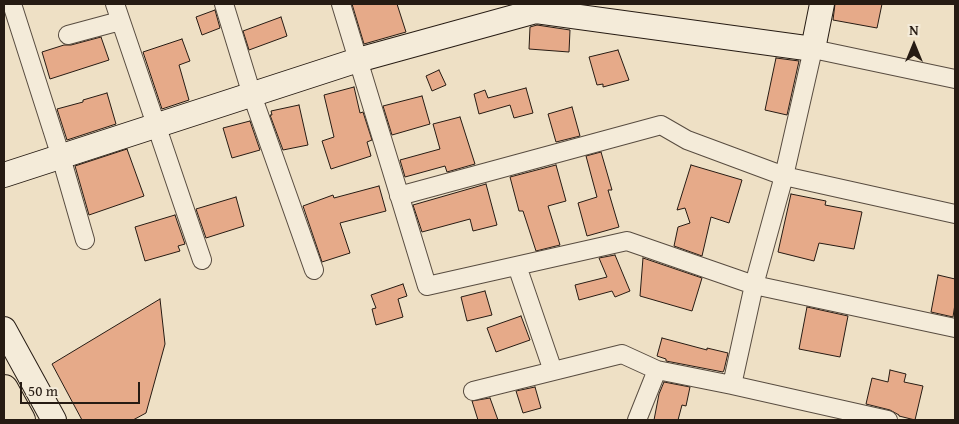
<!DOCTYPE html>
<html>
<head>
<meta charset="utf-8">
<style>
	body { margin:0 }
	#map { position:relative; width:959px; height:424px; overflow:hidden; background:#eee0c5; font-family:"Gentium Book Plus",serif }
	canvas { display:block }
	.frame { position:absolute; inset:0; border:5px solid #261b13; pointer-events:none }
	.north { position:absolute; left:889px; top:20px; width:50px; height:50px; -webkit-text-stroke:4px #f4ebd9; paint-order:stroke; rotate:0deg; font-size:14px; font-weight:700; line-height:20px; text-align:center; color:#261b13 }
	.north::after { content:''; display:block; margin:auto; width:18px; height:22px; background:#261b13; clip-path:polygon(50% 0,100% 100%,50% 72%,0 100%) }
	.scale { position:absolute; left:20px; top:382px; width:120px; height:22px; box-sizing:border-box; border:2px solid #261b13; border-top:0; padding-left:6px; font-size:15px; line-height:18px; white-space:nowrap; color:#261b13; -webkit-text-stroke:4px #f4ebd9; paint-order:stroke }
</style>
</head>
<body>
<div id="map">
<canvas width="959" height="424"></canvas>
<div class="frame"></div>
<div class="north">N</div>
<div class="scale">50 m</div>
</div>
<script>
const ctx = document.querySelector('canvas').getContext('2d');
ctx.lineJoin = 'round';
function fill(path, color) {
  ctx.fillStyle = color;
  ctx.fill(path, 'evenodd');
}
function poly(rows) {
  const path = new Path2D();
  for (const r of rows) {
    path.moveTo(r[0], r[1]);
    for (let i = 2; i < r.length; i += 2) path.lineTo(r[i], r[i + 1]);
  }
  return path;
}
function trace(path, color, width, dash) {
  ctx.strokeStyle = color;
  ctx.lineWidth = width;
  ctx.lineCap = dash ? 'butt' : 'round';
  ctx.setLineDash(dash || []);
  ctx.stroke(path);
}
const building = poly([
	[352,4,397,4,406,32,364,44,352,4],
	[835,4,882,4,877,28,833,20,835,4],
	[215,10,220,28,202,35,196,17,215,10],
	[281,17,287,36,249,50,243,31,281,17],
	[537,25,570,30,569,52,529,49,530,27,537,25],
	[101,37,109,60,50,79,42,52,64,45,71,45,101,37],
	[182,39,190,61,179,65,189,100,162,109,143,52,182,39],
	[618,50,629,80,603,87,603,84,597,85,589,57,618,50],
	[776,58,799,61,787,115,765,110,776,58],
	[439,70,446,85,432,91,426,76,439,70],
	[354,87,360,113,363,112,372,140,367,142,371,156,331,169,322,141,334,137,324,95,354,87],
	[526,88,533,113,514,118,510,105,479,114,474,94,485,90,488,98,526,88],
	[107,93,116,124,67,140,57,109,83,102,83,100,107,93],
	[422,96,430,124,392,135,383,106,422,96],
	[299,105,308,145,283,150,270,115,272,115,271,111,299,105],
	[572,107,580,136,556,142,548,114,572,107],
	[460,117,475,164,447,172,445,166,405,177,400,160,440,149,433,124,460,117],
	[250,121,260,150,232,158,223,128,250,121],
	[127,149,144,196,89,215,75,166,127,149],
	[601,152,612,190,608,190,619,227,587,236,578,203,597,197,586,156,601,152],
	[556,165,566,201,548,206,560,245,536,251,523,211,519,211,510,177,556,165],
	[691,165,742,180,729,223,711,217,702,256,674,246,678,227,690,223,685,208,677,210,691,165],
	[486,184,497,225,473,231,470,219,422,232,413,205,486,184],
	[379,186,386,211,340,223,350,253,322,262,303,206,333,195,334,198,379,186],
	[791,194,826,201,825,205,862,212,854,249,819,243,814,261,778,252,791,194],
	[236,197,244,226,206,238,196,209,236,197],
	[175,215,185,244,178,246,180,251,145,261,135,227,175,215],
	[615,255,630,291,615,297,612,291,579,300,575,285,607,277,599,258,615,255],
	[643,258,702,278,692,311,640,296,643,258],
	[938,275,955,279,955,304,953,317,931,312,938,275],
	[403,284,407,296,398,299,403,317,376,325,372,309,376,308,371,295,403,284],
	[485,291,492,315,467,321,461,297,485,291],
	[160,299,165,344,146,413,133,420,82,420,52,364,160,299],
	[807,307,848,316,840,357,799,349,807,307],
	[521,316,530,340,496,352,487,328,521,316],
	[662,338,707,350,707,348,728,353,724,370,723,372,666,361,666,359,657,356,662,338],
	[890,370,906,374,904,382,923,386,915,420,899,416,899,415,890,410,866,404,872,378,888,382,890,370],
	[664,382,690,387,686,406,682,405,678,420,654,420,659,394,664,382],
	[535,387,541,408,523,413,516,391,535,387],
	[490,398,498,420,478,420,472,401,490,398]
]);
const street = poly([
	[12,4,61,157,85,240],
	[115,4,202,260],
	[224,4,252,95,314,270],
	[341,4,427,286,627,241,754,285,732,385],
	[68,35,120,21],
	[955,79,813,49,784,176,754,285,955,328],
	[399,196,661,125,687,140,784,176,955,214],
	[517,266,553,371],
	[473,391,622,354,657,370,732,385,888,420],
	[637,420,657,370]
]);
const secondary = poly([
	[4,175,358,60,536,11,813,49,822,4],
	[4,329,54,420]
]);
const highway = poly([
	[4,389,21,420]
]);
fill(building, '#e6aa89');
trace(building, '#261b13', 1);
trace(street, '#584c40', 20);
trace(secondary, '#261b13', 26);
trace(highway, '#261b13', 30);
trace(street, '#f4ebd9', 18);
trace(secondary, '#f4ebd9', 24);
trace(highway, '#eee0c5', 28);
</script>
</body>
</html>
